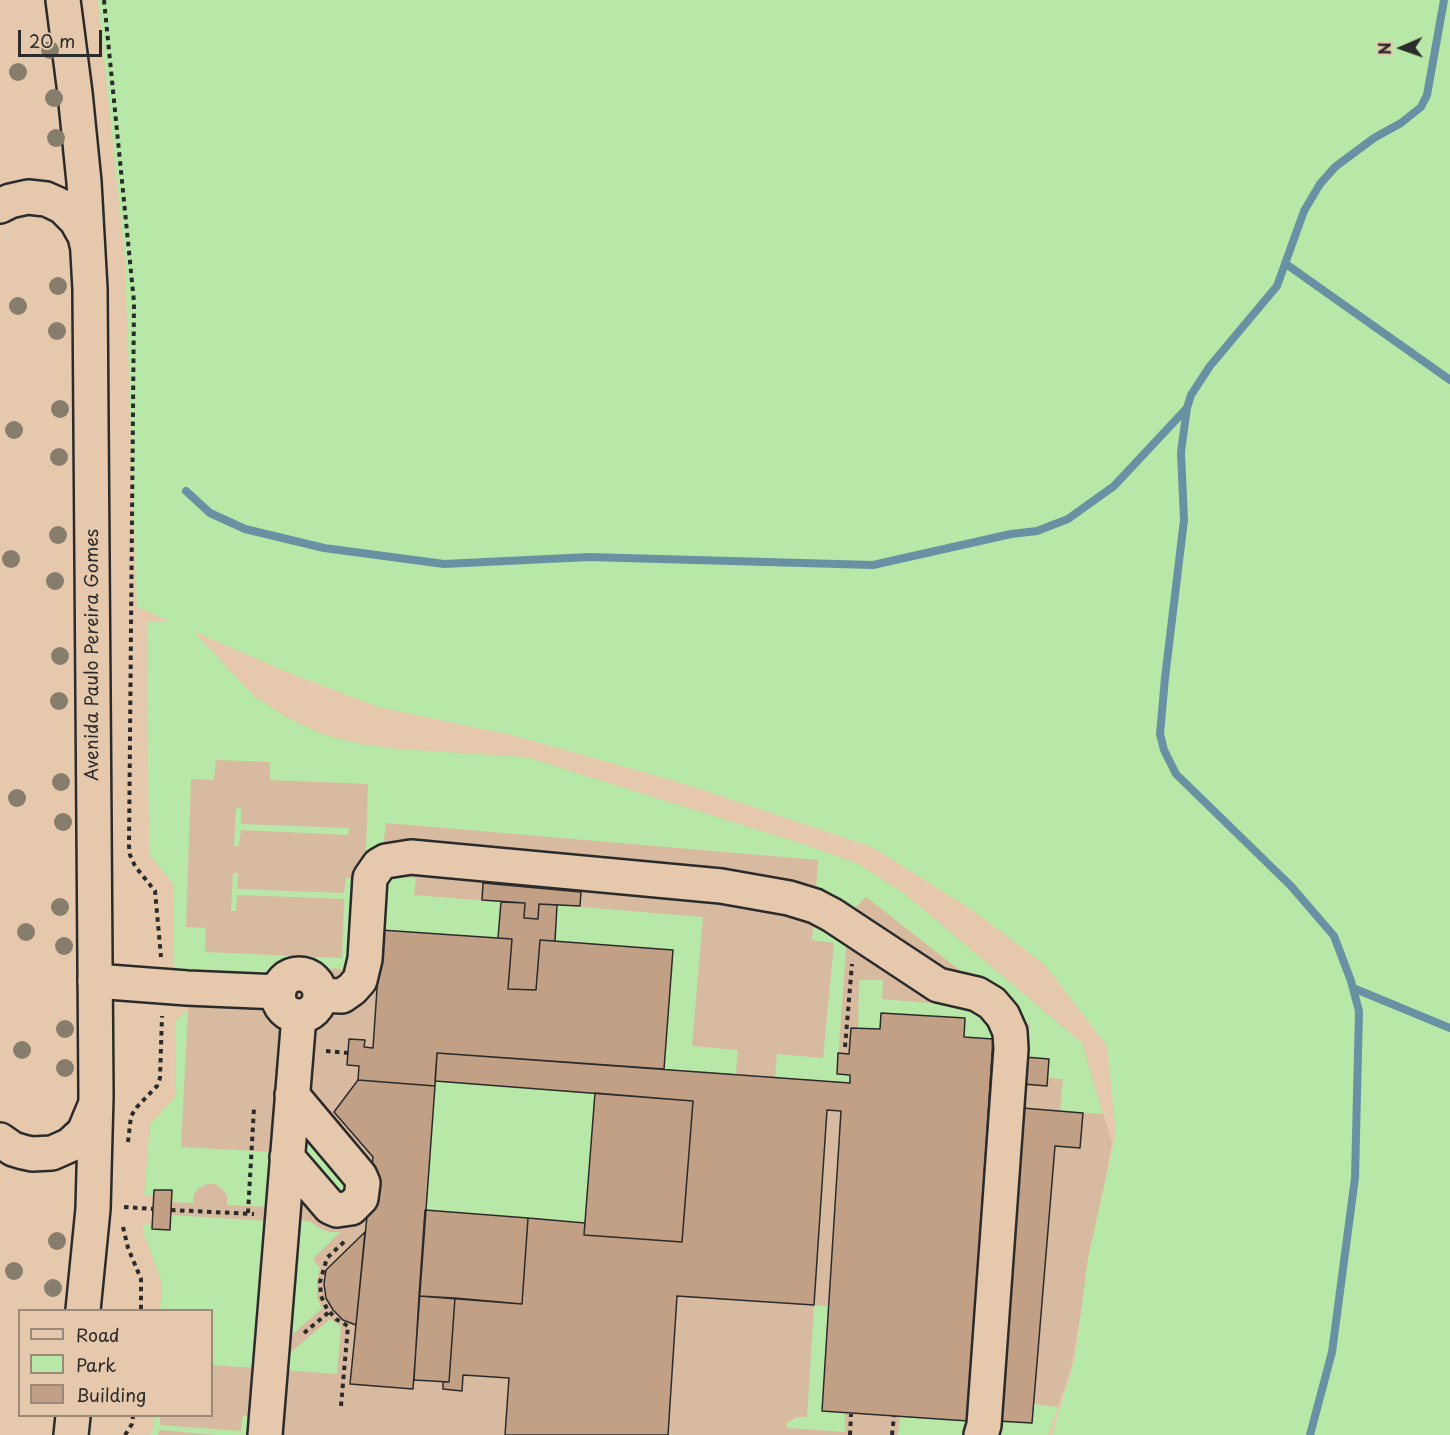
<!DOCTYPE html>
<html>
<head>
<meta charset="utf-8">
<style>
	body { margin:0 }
	#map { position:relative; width:1450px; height:1435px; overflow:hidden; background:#e6c9ad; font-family:"Playpen Sans",sans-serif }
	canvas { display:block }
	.legend { position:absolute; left:18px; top:1309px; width:195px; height:108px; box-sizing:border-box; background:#e6c9ad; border:2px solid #9b8a79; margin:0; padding:8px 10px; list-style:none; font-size:18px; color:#2b2b2b }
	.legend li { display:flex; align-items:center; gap:12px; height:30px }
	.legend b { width:30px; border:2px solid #9b8a79 }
	.north { position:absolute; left:1372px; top:18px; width:60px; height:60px; -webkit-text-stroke:4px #e6c9ad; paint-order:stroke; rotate:268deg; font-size:16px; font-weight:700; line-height:24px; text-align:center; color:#2b2b2b }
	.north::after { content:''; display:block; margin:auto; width:21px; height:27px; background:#2b2b2b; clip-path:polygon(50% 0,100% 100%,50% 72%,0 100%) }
	.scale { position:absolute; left:18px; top:30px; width:84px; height:27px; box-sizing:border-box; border:3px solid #2b2b2b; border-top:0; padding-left:8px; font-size:18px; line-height:21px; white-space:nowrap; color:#2b2b2b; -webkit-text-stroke:4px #e6c9ad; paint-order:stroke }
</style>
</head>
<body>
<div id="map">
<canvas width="1450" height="1435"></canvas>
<ul class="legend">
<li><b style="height:8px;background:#e6c9ad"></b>Road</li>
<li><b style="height:16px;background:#b8e8a7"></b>Park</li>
<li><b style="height:16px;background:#c2a085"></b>Building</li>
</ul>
<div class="north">N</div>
<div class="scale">20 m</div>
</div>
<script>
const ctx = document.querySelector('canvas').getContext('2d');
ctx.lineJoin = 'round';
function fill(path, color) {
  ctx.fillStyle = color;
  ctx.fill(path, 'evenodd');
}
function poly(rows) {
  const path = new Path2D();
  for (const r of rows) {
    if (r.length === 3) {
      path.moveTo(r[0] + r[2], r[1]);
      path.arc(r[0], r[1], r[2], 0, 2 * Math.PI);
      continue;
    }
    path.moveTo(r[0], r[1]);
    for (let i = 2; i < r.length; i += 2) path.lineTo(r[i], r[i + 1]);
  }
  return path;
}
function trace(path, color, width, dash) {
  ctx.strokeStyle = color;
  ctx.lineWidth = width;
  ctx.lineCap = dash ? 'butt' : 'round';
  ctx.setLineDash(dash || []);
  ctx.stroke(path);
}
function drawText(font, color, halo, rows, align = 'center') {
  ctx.font = font + ' "Playpen Sans",sans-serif';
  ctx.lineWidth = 6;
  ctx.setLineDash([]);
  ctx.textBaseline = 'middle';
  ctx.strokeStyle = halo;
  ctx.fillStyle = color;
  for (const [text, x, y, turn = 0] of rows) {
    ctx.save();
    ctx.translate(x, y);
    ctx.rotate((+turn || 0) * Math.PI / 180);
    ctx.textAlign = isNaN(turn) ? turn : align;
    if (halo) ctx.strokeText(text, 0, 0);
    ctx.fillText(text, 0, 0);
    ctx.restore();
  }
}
const built = poly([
	[147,621,183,622,254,696,286,717,322,734,360,744,399,749,526,757,806,845,858,864,905,894,1082,1043,1112,1143,1071,1369,1048,1435,150,1435,153,1430,154,1416,212,1416,212,1310,160,1310,162,1283,143,1232,143,1224,152,1225,153,1196,144,1196,150,1124,176,1096,175,1021,188,1010,188,977,174,966,173,884,149,854]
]);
const green = poly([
	[98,0,1450,0,1450,1435,1052,1435,1075,1358,1088,1258,1116,1133,1107,1046,1044,964,975,912,872,847,688,785,515,736,378,707,287,672,193,631,254,696,286,717,322,734,360,744,399,749,526,757,806,845,858,864,905,894,1082,1043,1103,1114,1060,1111,1063,1079,1047,1078,1049,1059,1025,1056,1020,1036,1031,1026,866,897,854,909,816,886,818,860,386,823,383,850,371,856,366,853,368,784,270,780,270,762,216,760,214,780,191,779,186,927,206,928,205,952,342,958,344,899,237,895,236,911,231,911,233,873,238,873,237,889,344,893,346,878,349,878,355,882,354,955,347,968,342,969,276,966,266,975,247,973,236,979,188,977,174,966,173,884,149,854,147,621,169,621,137,607,125,259],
	[236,808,241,808,241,824,349,828,348,835,241,830,239,846,234,846],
	[394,877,416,878,414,895,501,902,498,938,381,930,383,889,387,881],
	[557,905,703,917,692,1046,738,1050,736,1074,664,1069,673,950,555,941],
	[814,915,843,937,846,949,837,1074,850,1075,850,1083,775,1077,777,1054,823,1058,834,943,812,940],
	[859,980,883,980,882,999,966,1006,977,1012,986,1020,991,1029,993,1039,964,1037,964,1018,882,1013,880,1029,858,1028],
	[188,1010,181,1147,273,1152,269,1207,227,1205,227,1196,222,1189,215,1184,207,1184,199,1188,194,1194,193,1203,171,1202,171,1190,154,1190,153,1196,144,1196,150,1124,176,1096,175,1021],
	[435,1081,595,1093,585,1223,425,1210],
	[310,1141,348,1186,343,1200,302,1154,305,1142],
	[171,1215,268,1221,257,1368,212,1365,212,1310,160,1310,162,1283,143,1232,143,1224,152,1225,153,1229,170,1230],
	[295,1220,310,1221,319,1228,329,1232,340,1232,313,1259,320,1268,317,1281,317,1298,322,1308,283,1343],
	[814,1305,828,1306,822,1411,845,1413,845,1432,788,1428,785,1424,797,1417,807,1417],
	[330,1319,341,1326,337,1374,283,1370,284,1358],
	[1034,1404,1058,1407,1048,1435,996,1435,997,1421,1032,1423],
	[243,1415,251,1418,253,1435,218,1435,159,1430,158,1435,150,1435,153,1430,154,1416,160,1416,160,1425,241,1431],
	[900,1417,968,1421,967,1427,962,1435,898,1435]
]);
const stream = poly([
	[1286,264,1450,380],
	[186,491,210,513,245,529,324,548,444,564,589,557,873,565,1011,534,1037,531,1068,519,1114,486,1187,408],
	[1353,988,1450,1028],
	[1310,1435,1332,1352,1355,1178,1359,1011,1351,981,1334,936,1291,886,1176,774,1164,750,1160,734,1165,678,1184,520,1181,452,1187,408,1191,395,1210,366,1277,286,1304,211,1320,184,1335,167,1374,138,1401,123,1421,107,1427,95,1444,0]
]);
const building = poly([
	[483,883,581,892,580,906,539,904,538,919,524,918,525,903,482,900,483,883],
	[501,902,525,903,524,918,538,919,539,904,557,905,555,941,540,940,536,990,508,989,512,939,498,938,501,902],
	[381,930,512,939,508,989,536,990,540,940,673,950,664,1069,437,1053,435,1086,358,1080,359,1066,347,1065,349,1039,365,1040,364,1047,373,1048,381,930],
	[881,1013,965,1018,964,1037,993,1039,968,1421,822,1411,841,1111,827,1110,814,1305,677,1296,668,1435,505,1435,509,1378,463,1375,462,1391,443,1389,443,1382,449,1382,455,1298,522,1304,528,1218,585,1223,584,1235,682,1242,693,1101,435,1081,437,1053,850,1083,850,1075,837,1074,838,1053,849,1054,851,1028,880,1029,881,1013],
	[1025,1057,1049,1059,1047,1086,1023,1084,1025,1057],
	[358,1080,435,1086,413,1389,350,1384,373,1157,334,1112,358,1080],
	[595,1093,693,1101,682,1242,584,1235,595,1093],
	[1022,1108,1083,1113,1080,1148,1055,1146,1032,1423,997,1421,1022,1108],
	[154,1190,172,1190,170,1230,152,1229,154,1190],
	[425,1210,528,1218,522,1304,419,1296,425,1210],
	[365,1232,356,1325,343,1320,333,1310,326,1298,324,1284,326,1270,365,1232],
	[419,1296,455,1298,449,1382,414,1380,419,1296]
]);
const path = poly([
	[104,0,134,302,129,846,130,855,135,866,155,891,161,957],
	[845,1047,852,964],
	[326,1051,348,1053],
	[128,1142,131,1116,137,1107,157,1086,160,1078,162,1016],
	[124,1207,153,1209],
	[171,1210,254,1214],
	[248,1213,254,1108],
	[123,1227,128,1248,141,1279,141,1310],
	[304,1333,329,1312],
	[341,1406,348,1326,336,1319,327,1309,321,1296,320,1282,327,1258,346,1240],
	[125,1435,132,1424,133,1416],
	[850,1435,851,1414],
	[892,1435,894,1416]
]);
const minor = poly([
	[299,995,21],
	[95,981,187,988,279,992],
	[320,995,342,996,352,989,360,980,365,959,370,878,379,865,386,861,411,857,721,886,789,898,815,906,832,915,938,985,977,994,992,1003,1003,1016,1010,1032,1011,1049,984,1425,981,1435],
	[287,1157,330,1207,337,1210,351,1208,361,1198,363,1183,360,1176,292,1095],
	[265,1435,299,1016]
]);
const major = poly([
	[63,0,75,93,84,182,90,289,96,1096,93,1209,83,1310],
	[0,206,10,201,28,197,46,199,55,203,63,207,76,220,85,236,87,245],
	[0,1140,13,1149,23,1152,32,1154,52,1153,70,1145,84,1132,94,1108],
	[71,1435,73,1416]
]);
const trees = [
	[50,50],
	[18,72],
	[54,98],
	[56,138],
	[58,286],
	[18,306],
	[57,331],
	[60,409],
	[14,430],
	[59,457],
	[58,535],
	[11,559],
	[55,581],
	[60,656],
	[59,701],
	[61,782],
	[17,798],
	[63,822],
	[60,907],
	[26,932],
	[64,946],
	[65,1029],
	[22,1050],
	[65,1068],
	[57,1241],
	[14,1271],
	[53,1288]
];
const streetNames = [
	["Avenida Paulo Pereira Gomes",93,655,-90]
];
fill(built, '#d7ba9f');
fill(green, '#b8e8a7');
trace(stream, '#6891a3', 8);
fill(building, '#c2a085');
trace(building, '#2b2b2b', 1.5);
trace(minor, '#2b2b2b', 38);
trace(major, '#2b2b2b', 38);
trace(path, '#2b2b2b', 4, [4.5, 4.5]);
trace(minor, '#e6c9ad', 33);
trace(major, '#e6c9ad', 33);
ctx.fillStyle = '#877d6c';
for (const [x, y] of trees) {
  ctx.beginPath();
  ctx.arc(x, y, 9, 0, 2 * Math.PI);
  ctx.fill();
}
drawText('18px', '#2b2b2b', '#e6c9ad', streetNames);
</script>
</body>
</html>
